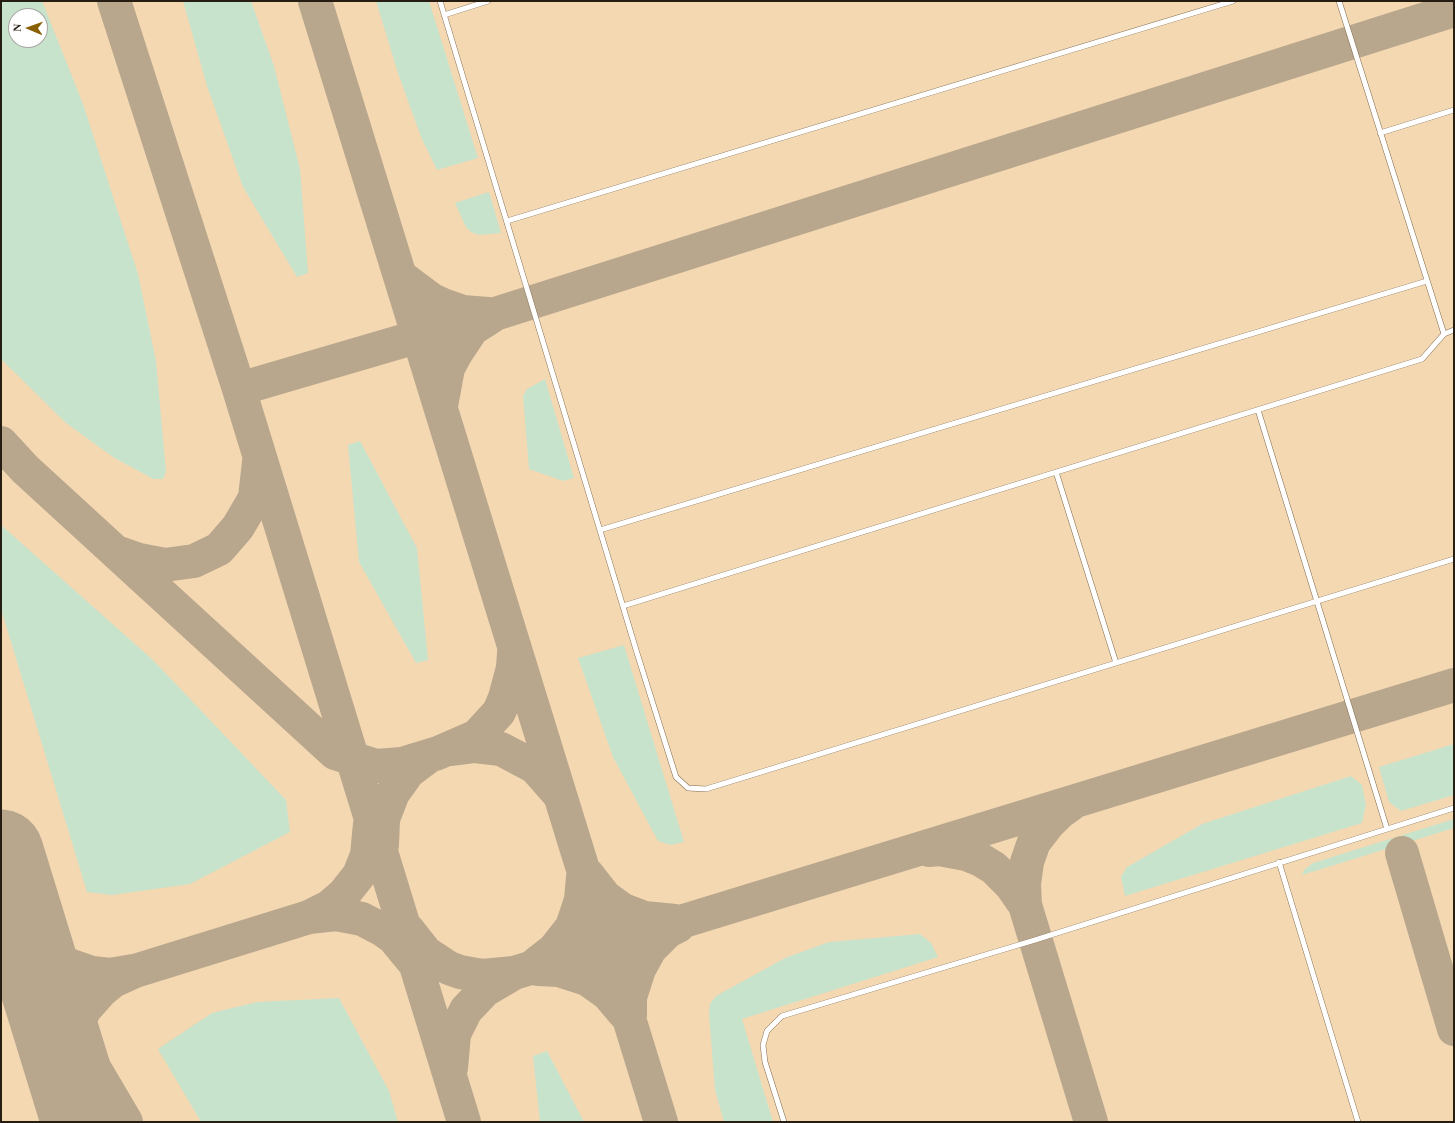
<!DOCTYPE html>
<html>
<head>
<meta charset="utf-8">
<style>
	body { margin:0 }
	#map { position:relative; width:1455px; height:1123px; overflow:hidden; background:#fbe4c5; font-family:Georgia,serif }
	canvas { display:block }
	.frame { position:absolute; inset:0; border:2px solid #261d12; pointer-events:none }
	.north { position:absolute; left:8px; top:8px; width:40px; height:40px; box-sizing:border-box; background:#fff; border:1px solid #a8a5a0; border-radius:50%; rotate:272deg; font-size:11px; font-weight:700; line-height:16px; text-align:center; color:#261d12 }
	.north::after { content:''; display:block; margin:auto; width:14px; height:18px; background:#896000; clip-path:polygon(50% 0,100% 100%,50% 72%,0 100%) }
</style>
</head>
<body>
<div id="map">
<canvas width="1455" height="1123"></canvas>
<div class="frame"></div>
<div class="north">N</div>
</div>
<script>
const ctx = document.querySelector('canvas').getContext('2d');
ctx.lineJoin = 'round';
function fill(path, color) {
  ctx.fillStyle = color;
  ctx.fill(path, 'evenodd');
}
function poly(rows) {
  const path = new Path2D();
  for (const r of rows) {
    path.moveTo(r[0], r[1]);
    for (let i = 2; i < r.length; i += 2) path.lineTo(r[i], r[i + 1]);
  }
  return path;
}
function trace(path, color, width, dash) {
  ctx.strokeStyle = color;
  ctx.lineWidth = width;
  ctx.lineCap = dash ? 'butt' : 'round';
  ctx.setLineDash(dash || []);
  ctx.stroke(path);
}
const built = poly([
	[1,1,1454,1,1454,1122,1,1122],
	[16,16,40,16,40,40,16,40]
]);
const green = poly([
	[1,1,42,1,83,104,138,274,156,361,166,472,163,479,153,479,113,457,66,423,1,359],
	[16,16,40,16,40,40,16,40],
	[183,1,251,1,274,66,300,169,308,273,297,277,243,187,207,86],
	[376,1,429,1,478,158,437,170,421,137,398,73],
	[489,192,501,233,479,235,471,232,466,227,455,203],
	[545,379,574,478,563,481,529,469,523,396,527,389],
	[360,441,417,548,428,660,416,663,359,562,348,445],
	[1,525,153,660,286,800,290,832,190,884,112,895,87,892,1,609],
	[624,645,684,842,671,845,658,841,613,757,578,658],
	[1454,744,1454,795,1401,811,1389,802,1379,767],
	[1351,776,1362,785,1366,805,1362,823,1125,896,1121,877,1127,867,1202,824],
	[1454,819,1454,828,1302,875,1304,870,1313,863],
	[920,934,931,943,938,957,742,1019,773,1122,724,1122,715,1090,709,1013,710,1004,716,996,785,958,829,942],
	[339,998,389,1091,398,1122,201,1122,158,1049,212,1013,257,1002],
	[547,1051,584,1122,540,1122,533,1056]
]);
const taxiway = poly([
	[114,1,239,389,464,1122],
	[315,1,661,1122],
	[400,276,432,300,443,305,463,312,488,314],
	[239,389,495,314,1454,10],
	[441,406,448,368,456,353,472,329,491,317],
	[1,443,25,469,335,753,376,766,402,764,438,753,477,736,499,712,505,698,513,668,514,653],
	[119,553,139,560,165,565,194,561,219,549,238,527,255,498,259,462],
	[452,749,475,746,501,749,535,767,557,792],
	[1070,805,1060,812,1048,824,1034,842,1027,862,1024,884,1025,905,1091,1122],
	[382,845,383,819,393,793,408,772,428,757],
	[929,850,939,849,966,854,981,860,994,868,1011,885,1025,905],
	[1402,853,1454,1029],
	[587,874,605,897,623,910,644,918,675,921],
	[1,885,13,900,40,946,63,963,92,973,110,975,133,971],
	[19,911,73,1032,126,1122],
	[309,917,336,914,362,919,383,930,393,937,412,960],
	[408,930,426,953,449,968,460,972,482,976,514,973],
	[536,964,554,950,572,927,581,900,583,877],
	[538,969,559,970,587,979,608,994,625,1014],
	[630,1015,630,997,639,969,650,949,668,931,678,926],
	[451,1068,454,1034,466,1010,485,990,514,973,1454,685],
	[75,1093,71,1060,73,1032,85,1009,102,990,113,981,135,971,309,917,329,907,344,894,359,875,367,855,370,824]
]);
const runway = poly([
	[1,852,84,1122]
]);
const lane = poly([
	[440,1,637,653,676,777,688,788,706,789,1454,559],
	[1339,1,1444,334],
	[444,15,488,1],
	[1380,133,1454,110],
	[507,221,1233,1],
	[1258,410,1387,829],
	[1056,472,1116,663],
	[600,530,1427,281],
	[623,606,1422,359,1444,334,1454,330],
	[1279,862,1358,1122],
	[784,1122,765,1062,763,1045,767,1031,782,1016,1035,940,1454,808]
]);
fill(built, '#f4d8b2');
fill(green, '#c8e3cc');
trace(taxiway, '#b8a68d', 34);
trace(runway, '#b8a68d', 85);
trace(lane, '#826d51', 6);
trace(lane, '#fff', 5);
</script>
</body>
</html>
